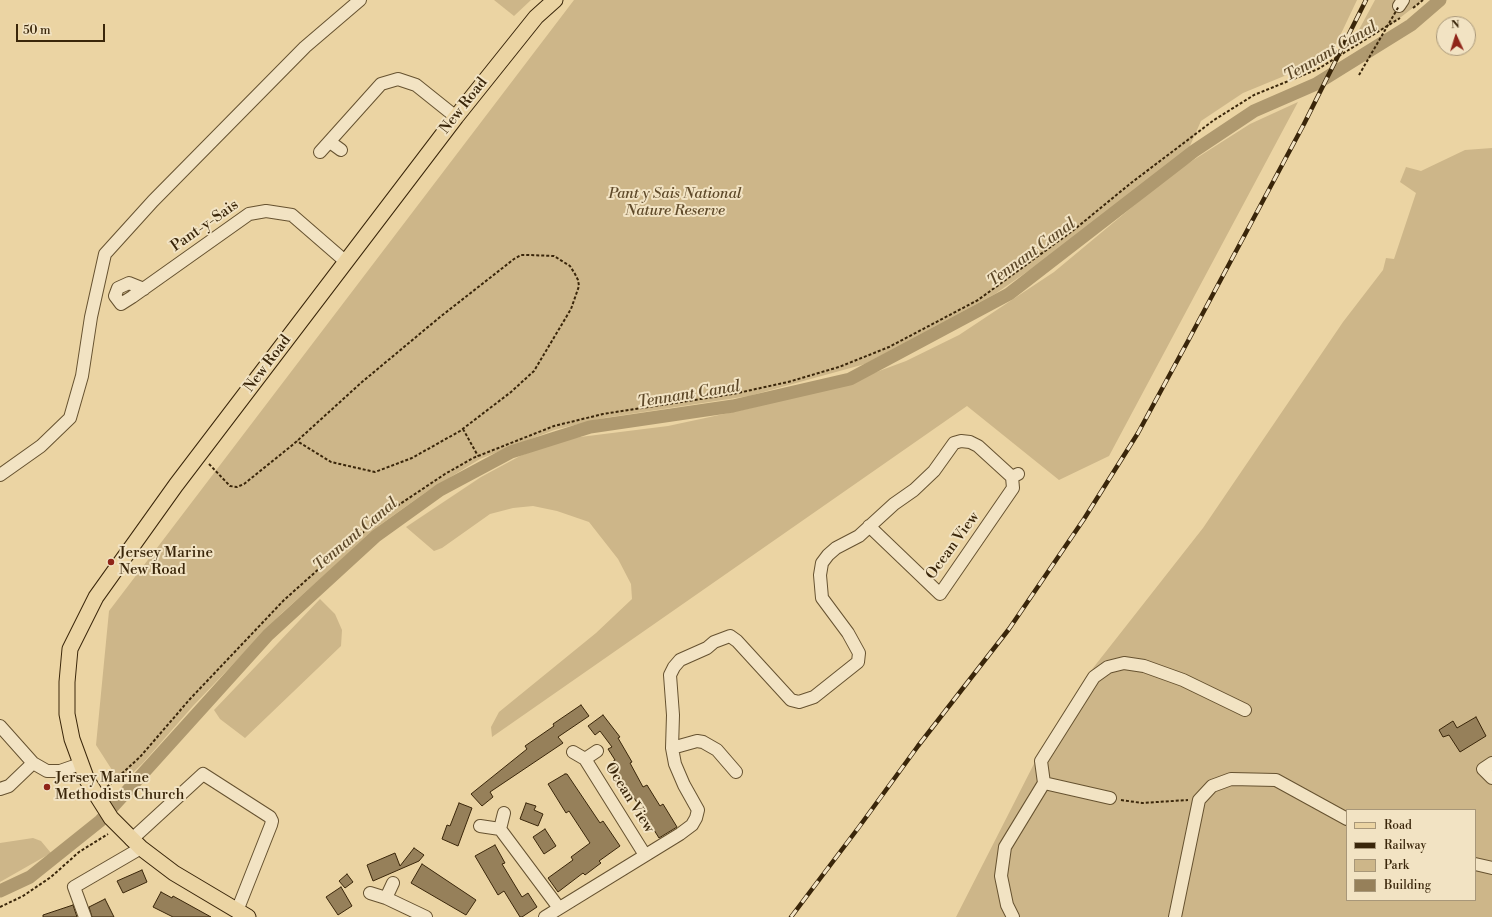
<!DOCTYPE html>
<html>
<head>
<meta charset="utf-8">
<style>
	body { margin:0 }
	#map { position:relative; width:1492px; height:917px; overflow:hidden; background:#ebd4a3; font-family:"Libre Bodoni",serif }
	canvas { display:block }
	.legend { position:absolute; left:1346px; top:809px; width:130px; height:92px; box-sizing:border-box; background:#f2e3c3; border:1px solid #a89779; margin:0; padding:5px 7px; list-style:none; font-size:12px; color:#3a260a }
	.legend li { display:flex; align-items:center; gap:8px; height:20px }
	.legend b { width:20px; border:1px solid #a89779 }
	.north { position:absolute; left:1436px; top:16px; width:40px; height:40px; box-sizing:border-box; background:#f2e3c3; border:1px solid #a89779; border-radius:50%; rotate:356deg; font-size:11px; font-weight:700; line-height:16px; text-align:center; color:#3a260a }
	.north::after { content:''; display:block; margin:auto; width:14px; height:18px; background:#8f2418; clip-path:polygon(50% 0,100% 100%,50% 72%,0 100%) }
	.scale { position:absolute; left:16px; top:24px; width:89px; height:18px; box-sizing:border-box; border:2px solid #3a260a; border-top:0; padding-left:5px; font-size:12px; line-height:14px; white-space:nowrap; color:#3a260a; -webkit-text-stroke:3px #f2e3c3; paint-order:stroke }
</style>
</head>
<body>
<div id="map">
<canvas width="1492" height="917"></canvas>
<ul class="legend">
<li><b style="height:5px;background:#ebd4a3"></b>Road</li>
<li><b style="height:5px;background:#3a260a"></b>Railway</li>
<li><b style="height:11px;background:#cdb689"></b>Park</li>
<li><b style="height:11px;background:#96805a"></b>Building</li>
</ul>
<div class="north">N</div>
<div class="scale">50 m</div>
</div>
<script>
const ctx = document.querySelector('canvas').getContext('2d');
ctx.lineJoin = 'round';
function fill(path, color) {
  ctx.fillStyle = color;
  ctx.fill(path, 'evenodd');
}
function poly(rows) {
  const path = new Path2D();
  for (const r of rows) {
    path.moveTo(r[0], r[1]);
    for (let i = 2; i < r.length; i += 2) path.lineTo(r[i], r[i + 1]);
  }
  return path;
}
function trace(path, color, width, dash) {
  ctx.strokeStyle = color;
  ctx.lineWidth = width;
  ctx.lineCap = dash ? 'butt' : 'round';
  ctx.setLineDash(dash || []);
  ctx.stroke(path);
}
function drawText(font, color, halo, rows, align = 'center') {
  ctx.font = font + ' "Libre Bodoni",serif';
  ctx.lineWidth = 4;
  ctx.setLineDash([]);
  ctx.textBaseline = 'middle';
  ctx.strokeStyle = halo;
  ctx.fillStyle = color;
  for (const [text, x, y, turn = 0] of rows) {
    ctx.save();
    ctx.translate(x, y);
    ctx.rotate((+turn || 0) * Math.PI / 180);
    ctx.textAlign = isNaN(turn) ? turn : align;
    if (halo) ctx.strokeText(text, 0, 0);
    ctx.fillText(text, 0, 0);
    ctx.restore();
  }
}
const green = poly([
	[494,0,531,0,514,16],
	[574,0,1357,0,1329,59,1317,66,1294,72,1243,93,1201,121,1189,148,1060,249,995,294,865,364,749,396,604,418,554,430,480,459,426,492,380,525,282,613,193,706,143,763,121,784,96,745,109,611],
	[1375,0,1423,0,1392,24,1349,48],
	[1298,102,1109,456,1059,480,967,406,492,737,491,727,499,712,596,633,632,599,631,584,618,559,589,522,557,511,533,506,513,508,490,514,442,548,434,551,406,527,481,477,520,456,564,439,668,426,747,409,844,384,906,361,959,335,1054,272,1173,173,1250,124],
	[1492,148,1492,917,956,917,1038,756,1086,677,1203,528,1343,322,1383,270,1386,258,1394,259,1416,193,1400,182,1406,167,1421,171,1465,150],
	[1347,810,1475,810,1475,900,1347,900],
	[320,599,335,614,342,630,341,646,245,738,220,719,214,710],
	[33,838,41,841,51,853,0,882,0,843]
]);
const canal = poly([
	[0,891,30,877,100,821,268,635,376,536,440,490,511,452,590,427,733,406,850,379,1009,294,1194,151,1254,111,1316,84,1411,25,1440,0]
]);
const building = poly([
	[581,705,589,716,558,737,563,743,490,792,493,797,482,806,471,794,527,749,525,746,554,726,553,724,581,705],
	[603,715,620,737,618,738,632,762,630,763,643,787,647,785,660,806,663,804,677,827,659,838,631,793,626,796,607,765,615,760,608,749,612,747,600,731,595,735,588,726,603,715],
	[1476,717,1486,736,1460,752,1449,735,1443,737,1439,730,1453,721,1457,728,1476,717],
	[565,774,567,774,600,823,603,821,620,846,599,861,601,863,585,875,583,873,558,892,548,878,573,860,571,857,590,843,569,811,566,813,548,784,565,774],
	[459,803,472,808,458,846,442,839,447,825,450,826,459,803],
	[526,803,536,806,534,810,543,814,538,826,520,819,526,803],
	[545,829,556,846,544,854,533,837,545,829],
	[495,845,505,863,502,864,522,897,528,893,537,907,522,917,520,917,504,891,498,895,475,856,495,845],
	[414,848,424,855,419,861,373,881,367,865,395,853,400,866,414,848],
	[422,864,476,900,466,915,411,883,422,864],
	[142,870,147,882,123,893,117,881,142,870],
	[347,874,353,882,345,888,339,881,347,874],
	[341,887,352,906,338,915,326,897,341,887],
	[161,892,172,898,173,896,211,917,173,917,153,907,161,892],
	[105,899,114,917,92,917,89,907,105,899],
	[73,905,77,917,43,917,43,915,73,905]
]);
const path = poly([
	[1413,8,1423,0],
	[463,429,478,456],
	[209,464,230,486,237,487,244,484,290,447,297,441,362,382,440,317,514,259,521,255,529,255,554,256,570,266,575,274,578,280,579,286,571,309,534,371,511,392,460,431,412,458,375,472,331,462,297,441],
	[107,787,140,757,190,699,284,600,339,551,397,506,445,474,473,458,554,426,603,414,733,394,788,382,839,367,889,347,978,300,1075,229,1131,183,1214,120,1254,95,1318,69,1400,18],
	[1121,800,1142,803,1188,800],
	[0,907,23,896,51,877,79,852,108,834]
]);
const minor = poly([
	[1399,6,1403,0],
	[330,142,341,150],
	[320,152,381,84,398,79,416,85,456,117],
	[144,289,129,283,118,288,115,296,121,304,132,297,249,214,266,211,292,215,345,261],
	[0,475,41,446,70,418,82,376,91,317,105,254,153,201,305,47,360,0],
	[869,526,940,594,1013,488,1012,477,1018,474],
	[0,726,33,763,47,771,60,771,80,764],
	[672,748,697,741,703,742,717,750,736,772],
	[573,752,585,759,645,855],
	[585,759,597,751],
	[1492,763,1483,769,1492,778],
	[1044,783,1110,798],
	[0,789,9,786,33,763],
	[480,826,500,829,559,908],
	[500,829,504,813],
	[131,840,203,774,270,817,272,821,271,825,237,911],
	[1475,864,1492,868],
	[370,893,386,898,426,917],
	[386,898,393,883],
	[85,917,74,887,141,848],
	[545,917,680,834,692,825,696,818,698,810,684,785,675,764,672,748,673,715,670,675,674,667,680,660,707,648,714,642,730,636,737,641,791,700,799,702,814,697,858,662,859,653,848,633,822,598,820,575,822,563,828,555,836,548,859,536,894,504,914,490,934,471,954,443,961,441,970,442,978,446,1012,477],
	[1013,917,1007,905,1001,876,1005,847,1044,783,1041,761,1094,677,1108,667,1124,663,1144,666,1183,680,1245,710],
	[1175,917,1199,800,1212,786,1231,779,1276,780,1347,819]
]);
const major = poly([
	[248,917,174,873,141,848,111,818,87,780,72,739,67,714,67,682,70,649,96,597,176,485,456,117,536,17,555,0]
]);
const rail = poly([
	[791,917,859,827,918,746,1009,629,1084,519,1138,433,1188,341,1304,124,1366,0]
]);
const pathBridge = poly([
	[1359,75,1399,6]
]);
const markers = [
	[111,562,4,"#8f2418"],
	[47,787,4,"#8f2418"]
];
const streetNames = [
	["New Road",464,106,-52],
	["Pant-y-Sais",205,226,-35],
	["New Road",268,364,-53],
	["Ocean View",953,546,-54],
	["Ocean View",629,798,58]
];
const parkNames = [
	["Pant y Sais National",675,194],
	["Nature Reserve",675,211]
];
const poiNames = [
	["Jersey Marine",119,553],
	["New Road",119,570],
	["Jersey Marine",55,778],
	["Methodists Church",55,795]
];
const waterNames = [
	["Tennant Canal",1331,52,-30],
	["Tennant Canal",1032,253,-36],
	["Tennant Canal",689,395,-9],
	["Tennant Canal",356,535,-40]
];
fill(green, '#cdb689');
trace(canal, '#af996f', 13);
fill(building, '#96805a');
trace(building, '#3a260a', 1);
trace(minor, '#665230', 14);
trace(major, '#3a260a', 17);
trace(path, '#3a260a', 2, [3, 2]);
trace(minor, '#f2e3c3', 12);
trace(major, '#ebd4a3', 15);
trace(rail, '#3a260a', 4.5);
trace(rail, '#f2e3c3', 3, [9]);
trace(pathBridge, '#3a260a', 2, [3, 2]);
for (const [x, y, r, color] of markers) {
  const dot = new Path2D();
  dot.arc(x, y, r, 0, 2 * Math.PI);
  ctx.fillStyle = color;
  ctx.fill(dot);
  trace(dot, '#f2e3c3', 1.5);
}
drawText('15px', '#3a260a', '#f2e3c3', streetNames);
drawText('italic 15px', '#5f4a2a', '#f2e3c3', parkNames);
drawText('15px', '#3a260a', '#f2e3c3', poiNames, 'left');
drawText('italic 16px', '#5d4828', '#f2e3c3', waterNames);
</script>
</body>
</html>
